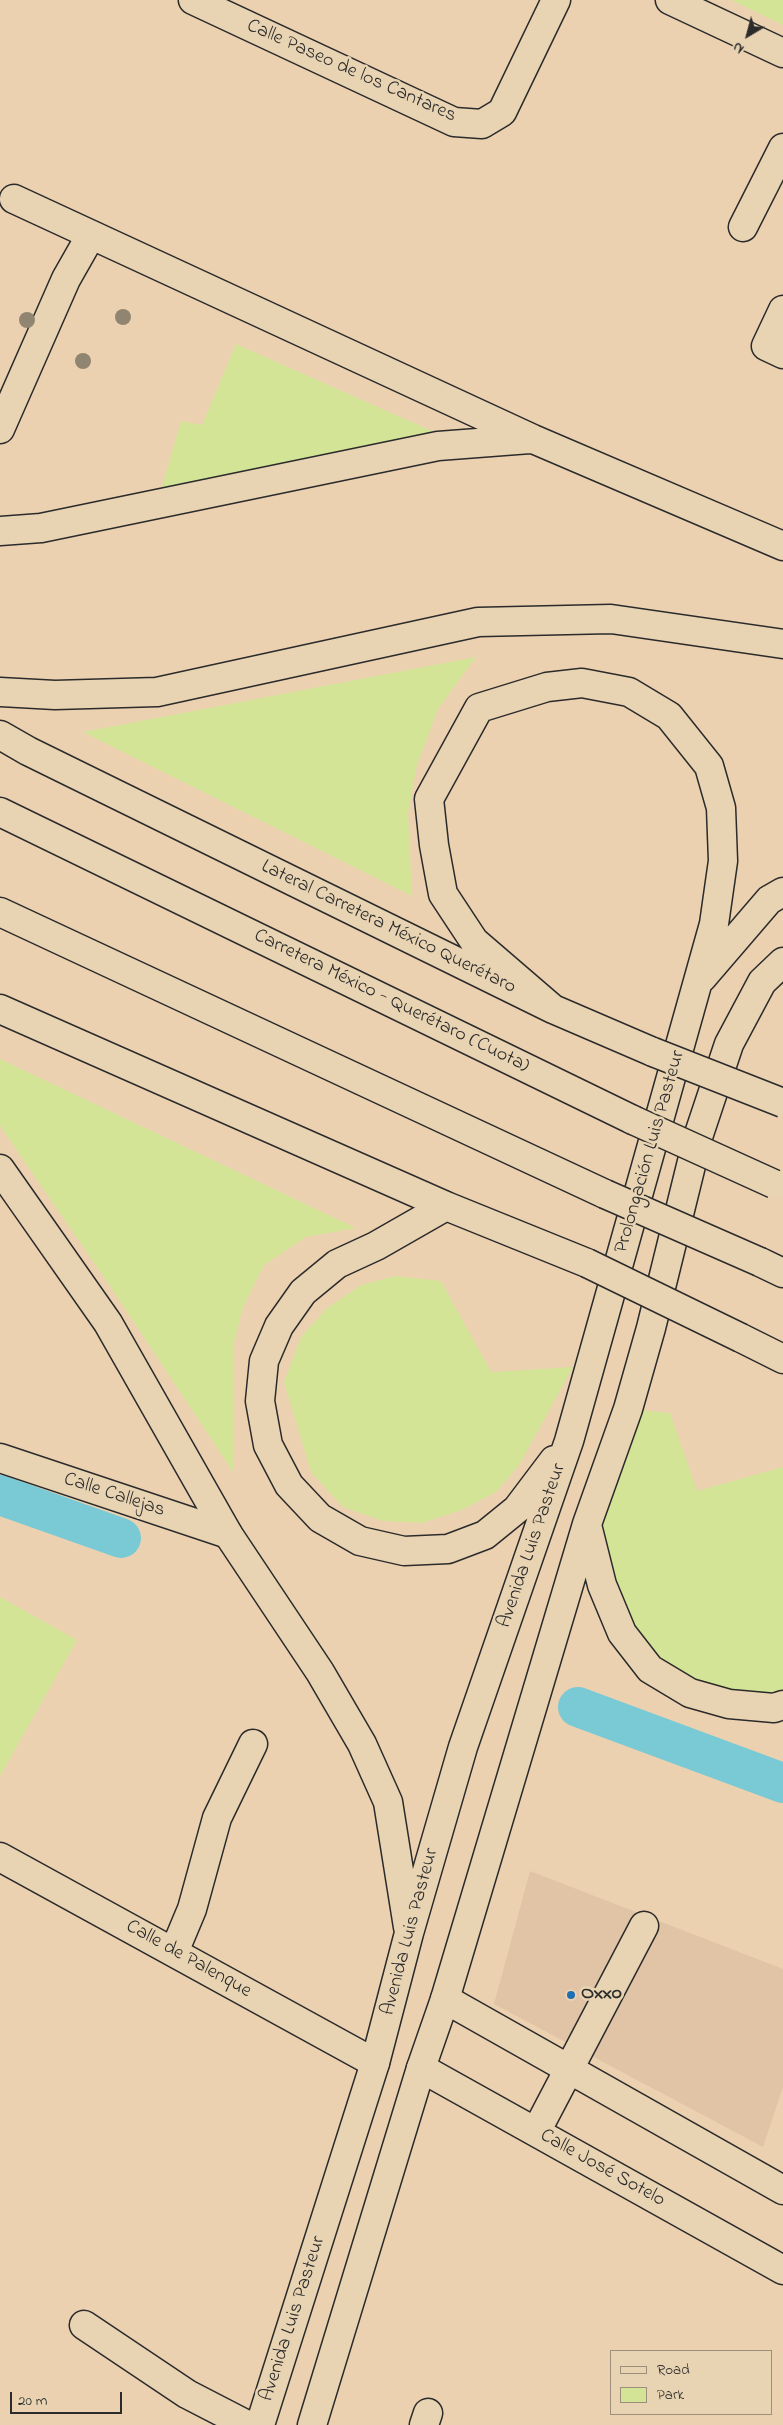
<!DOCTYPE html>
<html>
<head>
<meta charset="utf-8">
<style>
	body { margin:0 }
	#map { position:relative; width:783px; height:2425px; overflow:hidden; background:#ecd1b1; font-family:"Indie Flower",sans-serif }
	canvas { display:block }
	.legend { position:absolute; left:610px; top:2350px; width:162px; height:65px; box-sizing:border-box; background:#e8d3b2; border:1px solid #9c907c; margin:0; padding:6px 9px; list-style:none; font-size:15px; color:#2b2b2b }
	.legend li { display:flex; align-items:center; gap:10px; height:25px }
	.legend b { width:25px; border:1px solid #9c907c }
	.north { position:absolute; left:723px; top:10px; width:50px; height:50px; -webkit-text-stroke:4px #e8d3b2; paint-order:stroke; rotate:217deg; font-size:14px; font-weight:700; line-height:20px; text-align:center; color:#2b2b2b }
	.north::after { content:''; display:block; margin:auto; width:18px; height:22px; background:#2b2b2b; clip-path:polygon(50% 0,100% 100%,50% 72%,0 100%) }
	.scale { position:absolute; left:10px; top:2392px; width:112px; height:22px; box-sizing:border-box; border:2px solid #2b2b2b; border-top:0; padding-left:6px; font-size:15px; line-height:18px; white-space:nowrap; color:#2b2b2b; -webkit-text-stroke:4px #e8d3b2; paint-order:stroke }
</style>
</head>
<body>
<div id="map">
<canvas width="783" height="2425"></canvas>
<ul class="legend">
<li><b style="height:6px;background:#e8d3b2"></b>Road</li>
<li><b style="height:14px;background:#d3e497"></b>Park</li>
</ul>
<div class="north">N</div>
<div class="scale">20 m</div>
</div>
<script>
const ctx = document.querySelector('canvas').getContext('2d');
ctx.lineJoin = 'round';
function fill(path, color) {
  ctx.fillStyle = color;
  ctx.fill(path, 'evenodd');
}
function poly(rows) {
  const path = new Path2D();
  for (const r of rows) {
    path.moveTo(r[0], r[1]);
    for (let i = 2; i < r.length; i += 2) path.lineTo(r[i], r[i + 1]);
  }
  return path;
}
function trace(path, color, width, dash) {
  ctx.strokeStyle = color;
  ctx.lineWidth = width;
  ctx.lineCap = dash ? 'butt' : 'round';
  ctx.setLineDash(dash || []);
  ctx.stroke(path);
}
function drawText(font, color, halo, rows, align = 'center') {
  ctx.font = font + ' "Indie Flower",sans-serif';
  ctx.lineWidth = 5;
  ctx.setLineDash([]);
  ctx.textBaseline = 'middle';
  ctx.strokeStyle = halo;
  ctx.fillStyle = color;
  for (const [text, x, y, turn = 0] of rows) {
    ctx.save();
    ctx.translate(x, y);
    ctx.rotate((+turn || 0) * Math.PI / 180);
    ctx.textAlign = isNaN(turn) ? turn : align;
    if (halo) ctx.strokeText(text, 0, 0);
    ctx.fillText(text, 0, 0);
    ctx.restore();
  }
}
const built = poly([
	[530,1871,783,1969,783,2087,763,2147,494,2004]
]);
const green = poly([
	[731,0,783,0,783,25],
	[236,344,441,435,158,500,181,421,202,425],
	[476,657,438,709,417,765,408,813,412,896,83,732],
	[0,1059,356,1228,306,1237,264,1265,243,1307,233,1347,233,1472,108,1283,0,1126],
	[395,1276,441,1281,491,1372,573,1367,519,1465,496,1492,462,1510,422,1523,383,1521,343,1507,311,1472,284,1382,301,1337,326,1309,361,1285],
	[628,1409,670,1413,697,1491,783,1467,783,1705,650,1669,587,1524],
	[0,1597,77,1640,0,1776]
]);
const canal = poly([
	[0,1495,121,1538],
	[578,1707,783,1783]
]);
const minor = poly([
	[193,0,454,122,482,124,502,112,556,0],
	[14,199,533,439,783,546],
	[743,227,783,148],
	[783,310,766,346,783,354],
	[0,429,66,279,91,235],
	[0,531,41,528,438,446,530,439],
	[0,1458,228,1534],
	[0,1857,375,2063],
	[174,1952,192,1909,217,1818,253,1744],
	[445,1999,783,2190],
	[421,2068,783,2270],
	[536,2132,644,1926],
	[84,2325,187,2394,247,2425],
	[424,2425,428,2413]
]);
const major = poly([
	[670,0,783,53],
	[0,692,55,695,157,692,478,622,611,619,783,644],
	[0,735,28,751,553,1009,653,1052],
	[702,978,769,900,783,892],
	[0,1009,446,1206,587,1263],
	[0,1169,108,1323,228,1534,320,1672,362,1744,388,1802,408,1927],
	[446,1206,376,1246,337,1264,303,1292,279,1326,264,1361,260,1401,268,1445,289,1485,320,1518,360,1541,404,1551,448,1549,485,1535,517,1509,554,1460],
	[741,1338,783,1359],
	[587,1525,602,1585,622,1633,650,1669,690,1693,729,1704,774,1708,783,1705],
	[260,2425,375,2063,409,1933,463,1747,569,1441,714,924,723,861,721,808,709,766,669,716,629,692,582,683,547,687,479,708,429,799,434,845,443,894,474,941,553,1009],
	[312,2425,421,2068,445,1999,587,1524,628,1409,651,1328,698,1137,729,1044,762,982,783,962]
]);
const highway = poly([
	[0,812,633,1120],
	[0,912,605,1194],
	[760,1262,783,1273]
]);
const majorBridge = poly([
	[653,1052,783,1103],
	[587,1263,741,1338]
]);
const highwayBridge = poly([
	[633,1120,774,1184],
	[605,1194,760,1262]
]);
const trees = [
	[123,317],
	[27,320],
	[83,361]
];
const markers = [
	[571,1995,5,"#1f6fb2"]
];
const streetNames = [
	["Calle Paseo de los Cantares",351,72,24],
	["Lateral Carretera México Querétaro",388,928,26],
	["Carretera México - Querétaro (Cuota)",391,1002,26],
	["Prolongación Luis Pasteur",651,1152,-74],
	["Calle Callejas",114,1496,18],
	["Avenida Luis Pasteur",533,1546,-71],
	["Avenida Luis Pasteur",411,1932,-75],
	["Calle de Palenque",188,1960,29],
	["Calle José Sotelo",602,2169,29],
	["Avenida Luis Pasteur",294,2319,-72]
];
const poiNames = [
	["Oxxo",581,1995]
];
fill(built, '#e1c3a6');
fill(green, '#d3e497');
trace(canal, '#7acad5', 40);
trace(minor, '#2b2b2b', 31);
trace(major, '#2b2b2b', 31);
trace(highway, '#2b2b2b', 31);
trace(minor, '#e8d3b2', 28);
trace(major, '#e8d3b2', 28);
trace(highway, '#e8d3b2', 28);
trace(majorBridge, '#2b2b2b', 31, []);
trace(highwayBridge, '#2b2b2b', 31, []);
trace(majorBridge, '#e8d3b2', 28);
trace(highwayBridge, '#e8d3b2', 28);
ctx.fillStyle = '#908570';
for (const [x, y] of trees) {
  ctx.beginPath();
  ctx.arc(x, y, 8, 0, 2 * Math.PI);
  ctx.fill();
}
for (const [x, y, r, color] of markers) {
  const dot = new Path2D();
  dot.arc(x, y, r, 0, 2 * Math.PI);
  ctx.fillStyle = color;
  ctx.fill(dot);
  trace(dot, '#e8d3b2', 2);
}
drawText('20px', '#2b2b2b', '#e8d3b2', streetNames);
drawText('bold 20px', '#2b2b2b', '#e8d3b2', poiNames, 'left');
</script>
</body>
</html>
